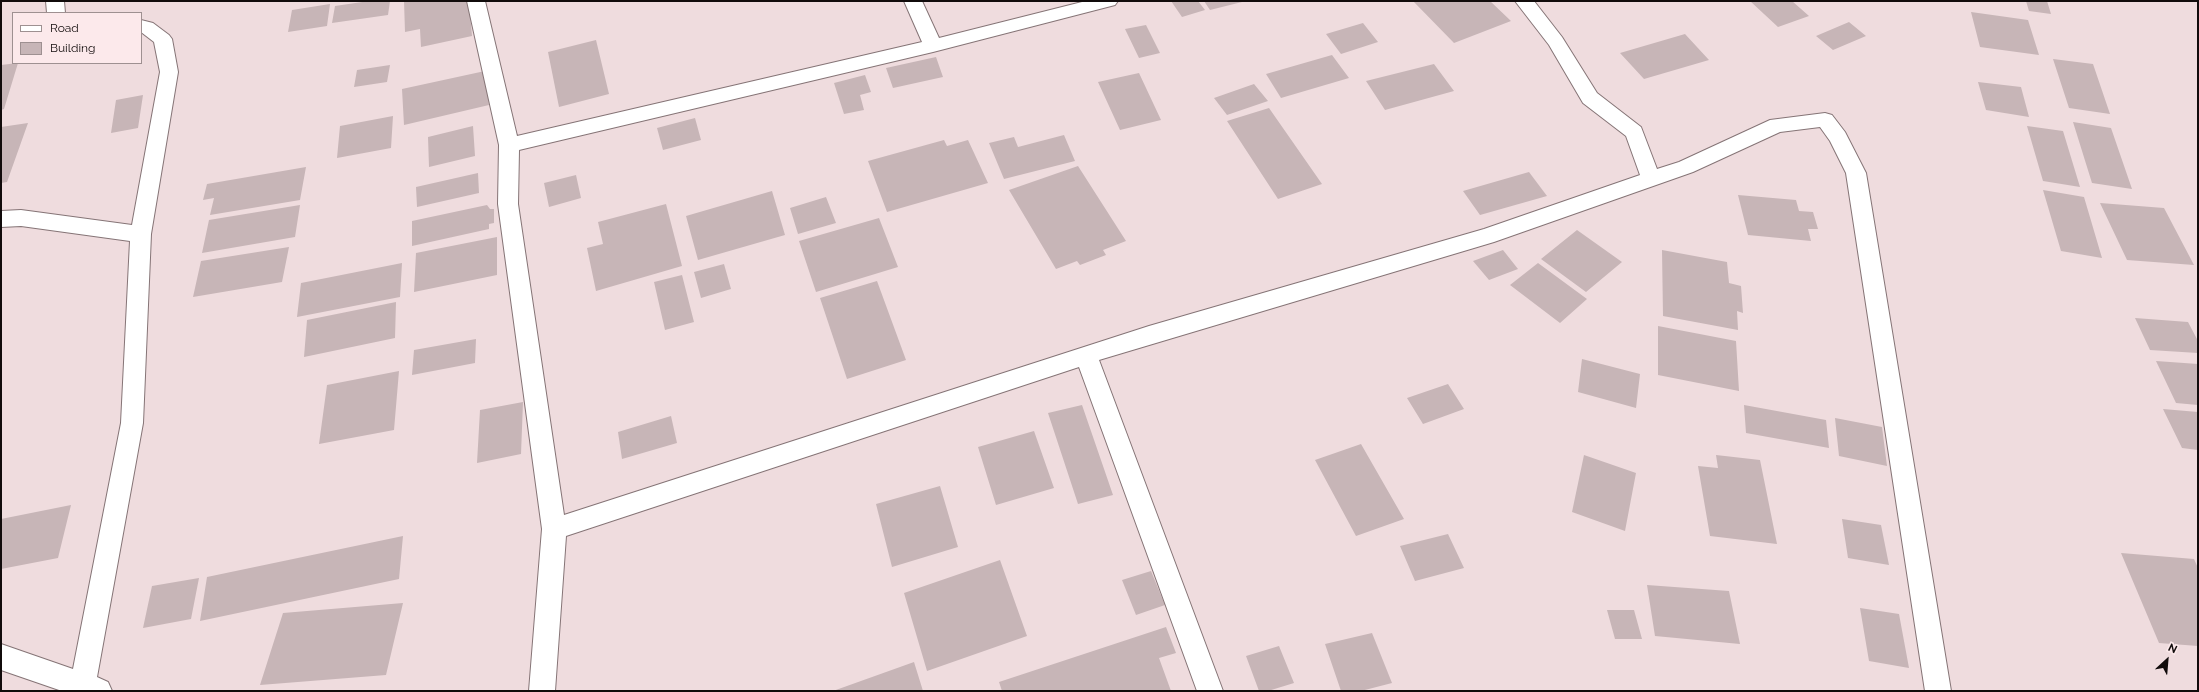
<!DOCTYPE html>
<html>
<head>
<meta charset="utf-8">
<style>
	body { margin:0 }
	#map { position:relative; width:2199px; height:692px; overflow:hidden; background:#efdcde; font-family:Raleway,sans-serif }
	canvas { display:block }
	.frame { position:absolute; inset:0; border:2px solid #110b0b; pointer-events:none }
	.legend { position:absolute; left:12px; top:12px; width:130px; height:52px; box-sizing:border-box; background:#fce9eb; border:1px solid #9e9091; margin:0; padding:5px 7px; list-style:none; font-size:12px; color:#110b0b }
	.legend li { display:flex; align-items:center; gap:8px; height:20px }
	.legend b { width:20px; border:1px solid #9e9091 }
	.north { position:absolute; left:2147px; top:640px; width:40px; height:40px; -webkit-text-stroke:3px #fce9eb; paint-order:stroke; rotate:26deg; font-size:11px; font-weight:700; line-height:16px; text-align:center; color:#110b0b }
	.north::after { content:''; display:block; margin:auto; width:14px; height:18px; background:#110b0b; clip-path:polygon(50% 0,100% 100%,50% 72%,0 100%) }
</style>
</head>
<body>
<div id="map">
<canvas width="2199" height="692"></canvas>
<div class="frame"></div>
<ul class="legend">
<li><b style="height:5px;background:#fff"></b>Road</li>
<li><b style="height:11px;background:#c7b5b7"></b>Building</li>
</ul>
<div class="north">N</div>
</div>
<script>
const ctx = document.querySelector('canvas').getContext('2d');
ctx.lineJoin = 'round';
function fill(path, color) {
  ctx.fillStyle = color;
  ctx.fill(path, 'evenodd');
}
function poly(rows) {
  const path = new Path2D();
  for (const r of rows) {
    path.moveTo(r[0], r[1]);
    for (let i = 2; i < r.length; i += 2) path.lineTo(r[i], r[i + 1]);
  }
  return path;
}
function trace(path, color, width, dash) {
  ctx.strokeStyle = color;
  ctx.lineWidth = width;
  ctx.lineCap = dash ? 'butt' : 'round';
  ctx.setLineDash(dash || []);
  ctx.stroke(path);
}
const building = poly([
	[369,1,390,1,388,15,332,23,335,6],
	[404,1,469,1,472,36,421,47,420,29,405,32],
	[1171,1,1198,1,1205,10,1182,17],
	[1204,1,1242,1,1242,2,1210,10],
	[1413,1,1490,1,1511,21,1454,43],
	[1750,1,1792,1,1809,16,1778,27],
	[2026,1,2047,1,2051,14,2029,11],
	[330,4,327,26,288,32,292,10],
	[1971,12,2028,20,2039,55,1980,47],
	[1849,22,1866,36,1833,50,1816,36],
	[1363,23,1378,42,1341,54,1326,34],
	[1146,25,1160,53,1139,58,1125,29],
	[1685,34,1709,60,1644,79,1620,53],
	[596,40,609,94,559,107,548,52],
	[1332,55,1349,78,1281,98,1266,74],
	[936,57,943,77,893,88,886,68],
	[2053,59,2093,64,2110,114,2069,108],
	[18,63,4,109,1,110,1,65],
	[1434,64,1454,91,1385,110,1366,81],
	[390,65,387,82,354,87,357,70],
	[485,71,489,105,404,125,402,89],
	[1139,73,1161,120,1120,130,1098,82],
	[865,75,871,92,860,95,864,110,844,114,834,83],
	[1978,82,2021,87,2029,117,1986,110],
	[1254,84,1268,101,1227,115,1214,98],
	[143,95,138,128,111,133,116,100],
	[1269,108,1322,184,1278,199,1227,121],
	[393,116,391,148,337,158,340,126],
	[695,118,701,140,663,150,657,128],
	[2073,122,2111,128,2132,189,2092,183],
	[28,123,7,182,1,183,1,127],
	[473,126,475,156,429,167,428,137],
	[2027,126,2063,131,2080,187,2043,181],
	[1064,135,1075,161,1004,179,989,143,1014,137,1018,147],
	[944,140,947,146,968,140,988,183,887,212,868,161],
	[1078,166,1126,241,1103,250,1106,255,1080,265,1077,261,1056,269,1009,190],
	[306,167,300,200,210,215,214,198,203,200,207,184],
	[1529,172,1547,196,1480,215,1463,191],
	[478,173,479,193,417,207,416,187],
	[576,175,581,198,549,207,544,183],
	[2043,190,2084,197,2102,258,2061,251],
	[772,191,785,235,698,260,686,216],
	[1738,195,1796,200,1799,211,1813,212,1818,229,1808,229,1811,241,1748,235],
	[826,197,836,223,798,234,790,208],
	[2100,203,2164,208,2194,265,2127,260],
	[666,204,682,266,596,291,587,248,603,244,598,222],
	[300,205,295,237,202,253,209,220],
	[487,205,490,209,494,209,494,223,489,224,489,229,412,246,412,221],
	[879,218,898,267,816,292,799,241],
	[1577,230,1622,262,1586,292,1541,259],
	[497,237,497,275,414,292,416,253],
	[289,247,282,282,193,297,201,261],
	[1503,250,1518,269,1489,280,1473,261],
	[1662,250,1727,262,1729,283,1741,286,1743,313,1737,311,1738,330,1663,316],
	[402,263,400,297,297,317,301,283],
	[1538,263,1587,299,1560,323,1510,285],
	[724,264,731,289,701,298,694,272],
	[682,275,694,322,665,330,654,282],
	[877,281,906,360,847,379,820,298],
	[396,302,395,338,304,357,307,320],
	[2135,318,2188,322,2198,341,2198,353,2150,350],
	[1658,326,1736,341,1739,391,1658,375],
	[476,339,475,363,412,375,414,350],
	[1582,359,1640,374,1636,408,1578,392],
	[2156,361,2198,364,2198,405,2176,403],
	[399,371,394,430,319,444,327,385],
	[1448,384,1464,409,1423,424,1407,398],
	[523,402,521,454,477,463,480,410],
	[1082,405,1113,495,1078,504,1048,413],
	[1744,405,1826,420,1829,448,1746,433],
	[2163,409,2198,412,2198,450,2182,448],
	[671,416,677,443,622,459,618,432],
	[1835,418,1882,427,1887,466,1839,456],
	[1034,431,1054,488,996,505,978,447],
	[1361,444,1404,519,1356,536,1315,460],
	[1584,455,1636,473,1625,531,1572,512],
	[1716,455,1760,460,1777,544,1710,536,1698,466,1718,468],
	[940,486,958,547,892,567,876,504],
	[71,505,58,558,1,569,1,519],
	[1842,519,1881,525,1889,565,1848,558],
	[1448,534,1464,568,1415,581,1400,546],
	[403,536,399,579,200,621,207,577],
	[2121,553,2194,559,2198,568,2198,646,2159,643],
	[1000,560,1027,636,927,671,904,593],
	[1151,571,1165,605,1136,615,1122,580],
	[199,578,191,619,143,628,152,586],
	[1647,585,1729,591,1740,644,1655,636],
	[403,603,386,675,260,685,283,613],
	[1860,608,1899,614,1909,668,1869,661],
	[1607,610,1634,610,1642,639,1615,639],
	[1166,627,1176,653,1159,658,1171,691,1002,691,999,682],
	[1372,633,1392,683,1361,691,1341,691,1325,644],
	[1279,646,1294,683,1268,691,1259,691,1246,656],
	[914,662,923,691,833,691]
]);
const street = poly([
	[46,1,64,1,65,13,47,13,46,1],
	[467,1,485,1,517,136,922,42,904,1,922,1,939,38,1086,1,1118,1,1115,5,933,52,519,150,518,204,564,515,1149,326,1484,229,1640,175,1626,136,1583,103,1549,45,1515,1,1534,1,1562,37,1597,93,1641,127,1657,169,1679,162,1770,120,1825,113,1832,115,1845,132,1866,173,1951,691,1925,691,1846,173,1830,141,1820,127,1780,132,1693,172,1494,242,1099,360,1223,691,1197,691,1079,367,566,536,555,691,529,691,542,529,498,204,499,145,467,1],
	[141,20,153,23,169,35,172,39,178,72,151,234,143,423,97,677,108,682,112,691,62,691,1,670,1,644,73,669,121,423,130,241,21,226,1,227,1,211,21,210,132,225,160,72,154,42,141,32,141,20]
]);
fill(building, '#c7b5b7');
trace(street, '#857476', 2);
fill(street, '#fff');
</script>
</body>
</html>
